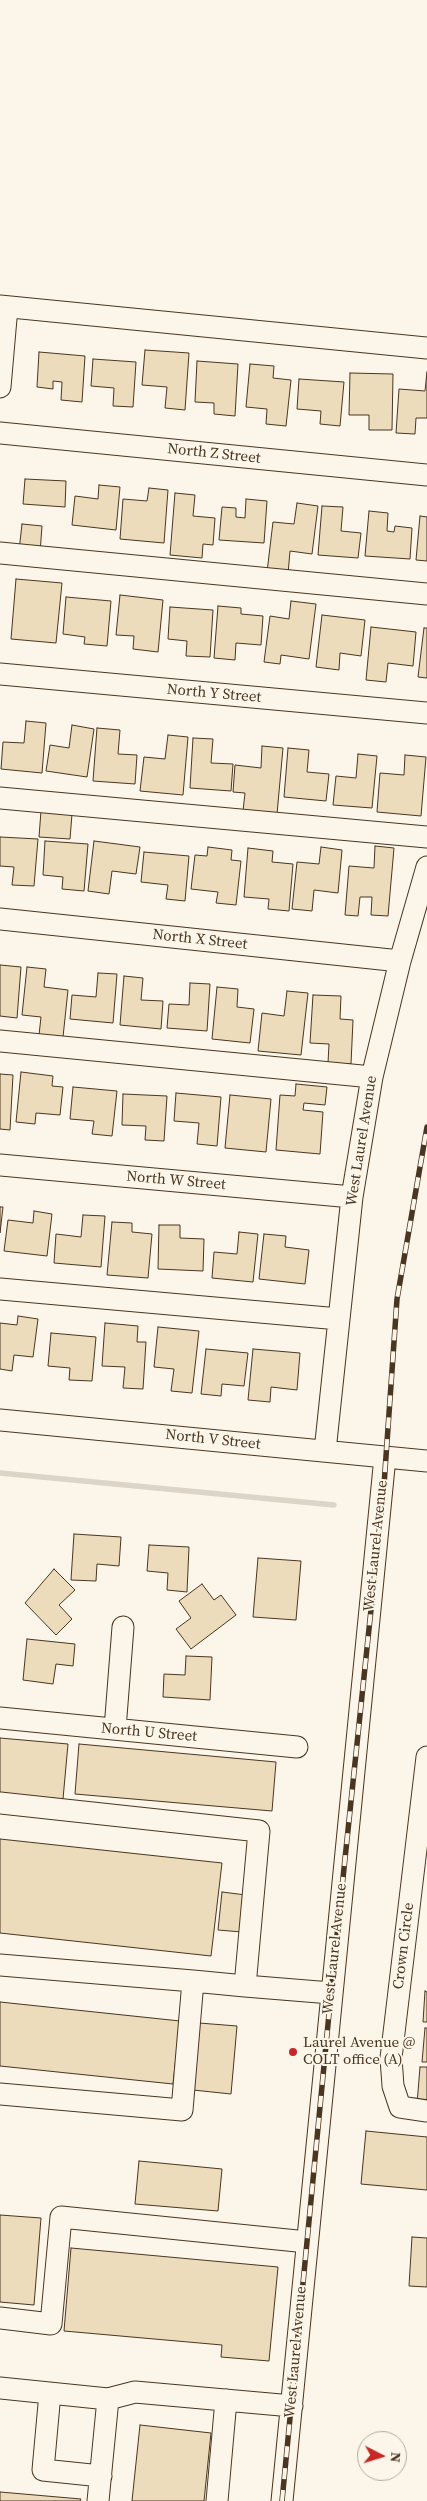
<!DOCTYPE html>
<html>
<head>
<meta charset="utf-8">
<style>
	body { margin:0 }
	#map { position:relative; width:427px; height:2501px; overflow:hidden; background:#fbf6e9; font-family:"Source Serif 4",serif }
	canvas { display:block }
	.north { position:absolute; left:357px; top:2431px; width:50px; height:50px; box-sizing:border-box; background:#fbf6e9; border:1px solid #b4a999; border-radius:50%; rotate:95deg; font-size:14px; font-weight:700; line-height:20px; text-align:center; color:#4a3520 }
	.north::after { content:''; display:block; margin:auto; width:18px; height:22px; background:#c62828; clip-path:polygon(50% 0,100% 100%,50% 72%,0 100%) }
</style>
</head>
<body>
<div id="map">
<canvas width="427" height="2501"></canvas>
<div class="north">N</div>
</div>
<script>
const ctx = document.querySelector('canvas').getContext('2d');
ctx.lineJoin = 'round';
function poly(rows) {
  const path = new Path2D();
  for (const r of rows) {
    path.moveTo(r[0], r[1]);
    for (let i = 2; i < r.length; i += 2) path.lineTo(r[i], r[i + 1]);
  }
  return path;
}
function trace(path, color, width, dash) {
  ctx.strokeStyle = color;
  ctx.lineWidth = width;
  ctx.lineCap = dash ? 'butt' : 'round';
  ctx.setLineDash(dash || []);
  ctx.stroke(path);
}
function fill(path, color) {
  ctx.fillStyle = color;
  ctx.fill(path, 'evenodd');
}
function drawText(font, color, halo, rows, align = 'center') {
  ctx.font = font + ' "Source Serif 4",serif';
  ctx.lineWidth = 4;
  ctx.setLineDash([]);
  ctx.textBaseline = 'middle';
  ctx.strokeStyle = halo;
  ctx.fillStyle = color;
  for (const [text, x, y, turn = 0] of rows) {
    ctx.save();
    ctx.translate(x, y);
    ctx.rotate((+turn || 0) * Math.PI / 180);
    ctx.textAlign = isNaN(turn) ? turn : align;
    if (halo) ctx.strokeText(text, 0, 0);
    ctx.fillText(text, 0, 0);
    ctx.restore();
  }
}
const stream = poly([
	[0,1473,334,1505]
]);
const building = poly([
	[145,350,189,353,185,410,165,408,167,387,142,385,145,350],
	[39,352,85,356,82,402,61,400,62,382,53,381,53,389,37,387,39,352],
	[93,359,136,362,133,407,113,406,114,388,91,386,93,359],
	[197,361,238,364,235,416,214,414,214,403,195,402,197,361],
	[250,364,274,366,273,378,291,380,286,426,266,424,267,409,246,407,250,364],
	[427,372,427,418,416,418,415,434,396,433,399,389,425,391,427,372],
	[350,373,393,374,392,430,369,430,369,415,349,415,350,373],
	[299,379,344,382,340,426,320,424,321,411,297,409,299,379],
	[25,479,66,481,65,507,23,504,25,479],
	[99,485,120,487,116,530,72,525,75,496,98,499,99,485],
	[149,488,168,490,164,543,120,539,123,499,147,501,149,488],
	[175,493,195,495,193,516,215,518,213,545,203,544,202,558,170,555,175,493],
	[246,499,267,501,264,543,219,540,222,507,236,508,236,517,245,518,246,499],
	[297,503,318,506,312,554,290,551,288,574,267,572,273,522,294,524,297,503],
	[322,506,343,507,341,531,361,533,358,558,318,555,322,506],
	[369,511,388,513,387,531,394,532,395,526,412,528,410,559,365,556,369,511],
	[420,516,427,517,427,561,416,560,420,516],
	[22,524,42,526,40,553,19,551,22,524],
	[16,579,62,583,56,643,11,639,16,579],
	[120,595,163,600,158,652,133,649,134,636,116,635,120,595],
	[66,597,111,601,107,646,84,644,85,637,63,634,66,597],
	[291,601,316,604,309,659,281,655,280,664,264,662,270,616,289,619,291,601],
	[218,606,241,608,241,614,263,616,261,645,236,643,235,660,214,658,218,606],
	[170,607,213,610,210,657,186,656,187,641,168,639,170,607],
	[322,615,365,620,361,656,340,653,339,670,316,667,322,615],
	[371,627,416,632,413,666,388,663,386,682,366,680,371,627],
	[424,628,427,628,427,678,418,677,424,628],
	[26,721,46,723,42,773,1,769,3,742,24,743,26,721],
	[72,725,94,729,87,777,46,771,50,745,69,748,72,725],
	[97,728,120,730,118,754,137,755,135,784,93,781,97,728],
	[168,735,188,737,183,795,140,791,144,757,165,759,168,735],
	[193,738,213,739,211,763,233,764,231,791,190,788,193,738],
	[262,746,283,748,277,814,243,811,245,793,233,792,235,765,261,768,262,746],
	[288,748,309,750,307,772,329,774,326,801,284,797,288,748],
	[358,754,377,756,372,808,333,805,336,776,356,778,358,754],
	[405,755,426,757,421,816,377,812,380,773,404,775,405,755],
	[41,811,72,814,70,839,39,837,41,811],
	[0,837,38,839,34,886,12,885,14,867,0,866,0,837],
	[45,841,88,844,84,891,62,889,63,877,43,875,45,841],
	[94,841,140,847,136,874,112,871,109,894,88,891,94,841],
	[375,846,394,848,388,916,371,915,372,897,360,897,358,916,345,915,349,866,374,868,375,846],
	[208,847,232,850,231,860,241,861,236,905,216,903,218,892,191,889,195,855,207,856,208,847],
	[321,847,342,850,338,893,314,890,312,911,292,909,297,862,319,864,321,847],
	[248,848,273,851,272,862,293,864,289,911,268,909,269,899,244,897,248,848],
	[144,852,189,856,185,901,166,899,168,885,141,882,144,852],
	[0,965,21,967,17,1018,0,1016,0,965],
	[27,967,46,969,44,987,68,990,63,1037,39,1035,41,1017,22,1015,27,967],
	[98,973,117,974,113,1023,70,1019,72,995,96,997,98,973],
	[124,976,143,978,141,1000,163,1001,161,1029,120,1025,124,976],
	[190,983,210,984,207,1031,167,1028,169,1004,189,1005,190,983],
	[217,987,238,989,237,1007,254,1009,250,1043,212,1039,217,987],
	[287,991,308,993,301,1055,258,1051,262,1013,284,1016,287,991],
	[313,995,341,996,340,1019,353,1020,351,1064,328,1063,329,1044,310,1043,313,995],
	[21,1072,53,1076,52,1086,63,1087,60,1115,36,1113,35,1124,16,1122,21,1072],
	[0,1074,13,1075,10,1130,0,1129,0,1074],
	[296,1084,327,1087,325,1105,304,1103,303,1110,323,1112,320,1154,276,1150,280,1095,295,1096,296,1084],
	[73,1087,117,1091,112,1136,92,1134,94,1121,70,1119,73,1087],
	[176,1093,221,1097,217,1146,197,1144,199,1123,174,1121,176,1093],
	[123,1094,167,1096,164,1141,145,1140,146,1126,122,1125,123,1094],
	[230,1095,271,1099,266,1152,225,1148,230,1095],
	[0,1207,3,1207,0,1233,0,1207],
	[34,1211,52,1214,47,1256,4,1251,8,1220,33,1223,34,1211],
	[83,1215,105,1216,101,1267,54,1263,56,1234,81,1237,83,1215],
	[112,1222,132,1223,132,1232,152,1234,148,1278,107,1275,112,1222],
	[159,1225,180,1225,180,1238,204,1239,203,1271,158,1269,159,1225],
	[239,1232,258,1234,253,1282,212,1278,214,1252,237,1254,239,1232],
	[264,1234,286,1236,285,1247,309,1250,305,1284,259,1279,264,1234],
	[18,1316,38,1319,33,1357,14,1355,12,1371,0,1369,0,1323,17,1325,18,1316],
	[105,1323,138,1326,137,1342,146,1342,143,1389,123,1388,125,1367,102,1366,105,1323],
	[158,1327,199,1331,192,1393,171,1391,174,1369,154,1367,158,1327],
	[51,1333,96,1337,92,1381,69,1380,70,1368,48,1366,51,1333],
	[206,1349,248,1353,244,1386,222,1384,221,1396,201,1394,206,1349],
	[253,1349,300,1353,297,1390,271,1387,270,1402,248,1400,253,1349],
	[74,1534,121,1537,119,1566,97,1564,96,1581,71,1580,74,1534],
	[149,1545,189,1547,187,1592,167,1590,168,1573,147,1571,149,1545],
	[258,1558,301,1561,296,1620,253,1617,258,1558],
	[54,1569,75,1590,59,1605,72,1619,56,1635,25,1603,54,1569],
	[202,1584,214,1600,221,1595,236,1615,191,1649,176,1629,191,1618,179,1601,202,1584],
	[27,1639,75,1644,73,1666,56,1664,53,1684,23,1680,27,1639],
	[186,1656,212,1657,210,1700,163,1697,164,1674,185,1675,186,1656],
	[0,1738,68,1744,63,1799,0,1794,0,1738],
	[79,1744,276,1762,272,1811,75,1794,79,1744],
	[0,1839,222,1863,211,1956,0,1933,0,1839],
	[222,1892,246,1895,242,1932,218,1930,222,1892],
	[425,1991,427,1992,427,2022,423,2022,425,1991],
	[0,2002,180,2021,173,2084,0,2066,0,2002],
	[199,2023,237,2026,231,2094,193,2090,199,2023],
	[425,2028,427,2028,427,2062,422,2062,425,2028],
	[420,2067,427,2067,427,2105,417,2104,420,2067],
	[366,2131,427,2137,427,2190,361,2184,366,2131],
	[139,2161,222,2169,218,2211,135,2204,139,2161],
	[0,2215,41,2218,34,2305,0,2302,0,2215],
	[412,2237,427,2238,427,2287,409,2286,412,2237],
	[71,2248,278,2267,269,2361,221,2357,222,2345,64,2331,71,2248],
	[140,2425,211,2433,204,2501,132,2501,140,2425],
	[0,2492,81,2499,80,2501,0,2501,0,2492]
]);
const minor = poly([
	[0,306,427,348],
	[0,387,7,307],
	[0,433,427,475],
	[0,553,427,594],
	[0,674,427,713],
	[0,798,427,837],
	[0,919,400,961],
	[0,1041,372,1077],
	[0,1165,352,1197],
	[0,1289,339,1319],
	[0,1420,427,1461],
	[325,1451,352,1197,372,1077,400,961,427,867],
	[0,1718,297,1747],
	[115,1729,123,1627],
	[427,1757,391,2058,393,2086,400,2107,427,2111],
	[0,1803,259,1831,245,1986,193,1981,182,2110,0,2094],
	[0,1965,193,1981],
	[245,1986,331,1993],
	[0,2318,51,2324,61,2217,307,2242],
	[0,2388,108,2399,135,2392,292,2406],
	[50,2393,43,2470,101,2476],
	[98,2501,108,2399],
	[217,2501,226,2400],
	[282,2501,385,1457]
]);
const rail = poly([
	[282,2501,331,1993,384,1485,397,1299,427,1127]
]);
const markers = [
	[293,2052,5,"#c62828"]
];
const streetNames = [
	["North Z Street",214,454,6],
	["North Y Street",214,694,5],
	["North X Street",200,940,6],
	["West Laurel Avenue",362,1141,-81],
	["North W Street",176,1181,5],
	["North V Street",213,1440,6],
	["West Laurel Avenue",376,1546,-84],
	["North U Street",149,1733,5],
	["Crown Circle",404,1946,-83],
	["West Laurel Avenue",335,1949,-84],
	["West Laurel Avenue",296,2352,-85]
];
const poiNames = [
	["Laurel Avenue @",303,2043],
	["COLT office (A)",303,2060]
];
trace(stream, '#dcd4c6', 5.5);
fill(building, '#ecdcbc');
trace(building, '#4a3520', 1);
trace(minor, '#4a3520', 23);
trace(minor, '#fbf6e9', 21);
trace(rail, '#4a3520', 5.5);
trace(rail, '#fbf6e9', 4, [11]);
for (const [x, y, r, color] of markers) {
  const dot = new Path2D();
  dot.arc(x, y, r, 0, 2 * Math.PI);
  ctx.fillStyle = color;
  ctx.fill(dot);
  trace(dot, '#fbf6e9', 2);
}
drawText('15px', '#4a3520', '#fbf6e9', streetNames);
drawText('15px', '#4a3520', '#fbf6e9', poiNames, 'left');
</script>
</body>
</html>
